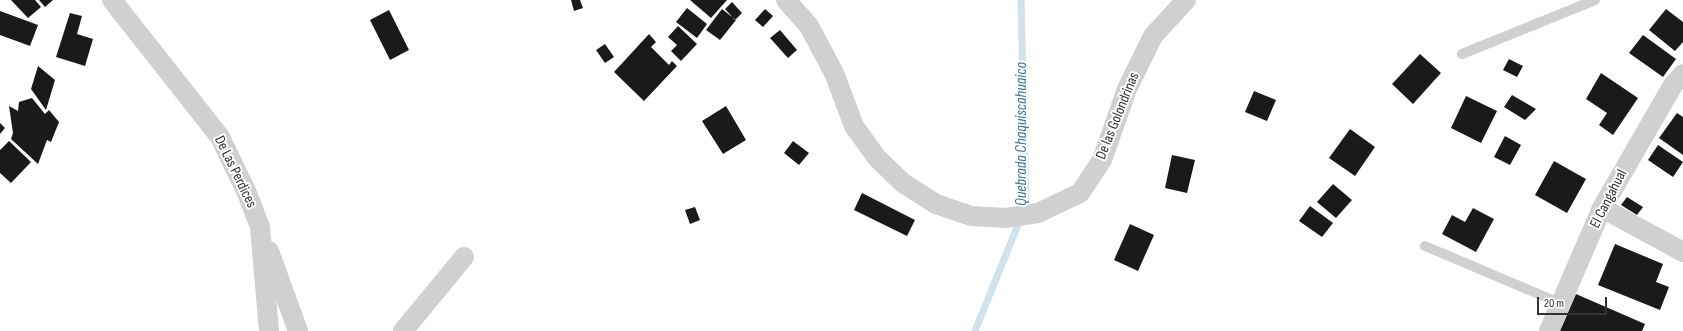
<!DOCTYPE html>
<html>
<head>
<meta charset="utf-8">
<style>
	body { margin:0 }
	#map { position:relative; width:1683px; height:331px; overflow:hidden; background:#fff; font-family:"Sofia Sans Condensed",sans-serif }
	canvas { display:block }
	.scale { position:absolute; left:1537px; top:297px; width:70px; height:18px; box-sizing:border-box; border:2px solid #333; border-top:0; padding-left:5px; font-size:12px; line-height:14px; white-space:nowrap; color:#333; -webkit-text-stroke:3px #fff; paint-order:stroke }
</style>
</head>
<body>
<div id="map">
<canvas width="1683" height="331"></canvas>
<div class="scale">20 m</div>
</div>
<script>
const ctx = document.querySelector('canvas').getContext('2d');
ctx.lineJoin = 'round';
function poly(rows) {
  const path = new Path2D();
  for (const r of rows) {
    path.moveTo(r[0], r[1]);
    for (let i = 2; i < r.length; i += 2) path.lineTo(r[i], r[i + 1]);
  }
  return path;
}
function trace(path, color, width, dash) {
  ctx.strokeStyle = color;
  ctx.lineWidth = width;
  ctx.lineCap = dash ? 'butt' : 'round';
  ctx.setLineDash(dash || []);
  ctx.stroke(path);
}
function fill(path, color) {
  ctx.fillStyle = color;
  ctx.fill(path, 'evenodd');
}
function drawText(font, color, halo, rows, align = 'center') {
  ctx.font = font + ' "Sofia Sans Condensed",sans-serif';
  ctx.lineWidth = 4;
  ctx.setLineDash([]);
  ctx.textBaseline = 'middle';
  ctx.strokeStyle = halo;
  ctx.fillStyle = color;
  for (const [text, x, y, turn = 0] of rows) {
    ctx.save();
    ctx.translate(x, y);
    ctx.rotate((+turn || 0) * Math.PI / 180);
    ctx.textAlign = isNaN(turn) ? turn : align;
    if (halo) ctx.strokeText(text, 0, 0);
    ctx.fillText(text, 0, 0);
    ctx.restore();
  }
}
const stream = poly([
	[975,331,1026,205,1021,0]
]);
const building = poly([
	[11,0,35,0,41,7,28,18],
	[39,0,53,0,45,7],
	[571,0,580,0,583,8,574,11],
	[690,0,727,0,711,18],
	[732,2,742,13,735,20,725,9],
	[687,8,707,24,697,38,676,22],
	[722,9,736,20,720,40,706,30],
	[765,9,773,16,763,27,755,20],
	[1666,9,1683,22,1683,42,1675,51,1649,30],
	[389,10,409,50,390,60,370,20],
	[0,11,38,25,30,46,0,35],
	[70,13,82,16,77,34,93,39,85,66,56,57],
	[678,26,697,44,681,61,671,51,677,45,668,37],
	[780,30,797,50,788,58,770,38],
	[649,34,656,42,651,47,669,65,672,61,677,66,644,101,614,72],
	[1643,35,1676,59,1663,77,1629,53],
	[605,44,614,57,605,63,596,50],
	[1420,54,1441,73,1413,104,1392,84],
	[1509,59,1523,66,1517,77,1503,70],
	[38,66,55,80,46,110,31,89],
	[1601,73,1638,98,1613,135,1599,125,1607,113,1586,99],
	[1254,91,1276,100,1267,121,1245,112],
	[1512,95,1536,109,1525,120,1504,107],
	[1466,96,1497,111,1481,143,1451,128],
	[32,98,45,114,49,110,59,122,51,142,47,140,38,164,11,139,13,133,9,106,18,111,19,102],
	[726,106,746,140,723,154,702,121],
	[1677,113,1683,117,1683,155,1659,138],
	[0,123,5,128,0,134],
	[1350,129,1375,147,1355,176,1329,158],
	[1505,136,1521,145,1510,165,1494,157],
	[9,141,31,162,11,183,0,173,0,150],
	[793,141,809,153,799,165,784,153],
	[1658,145,1683,162,1673,177,1648,160],
	[1172,155,1195,160,1187,193,1165,188],
	[1554,161,1586,179,1567,213,1535,195],
	[1333,184,1352,200,1336,218,1317,202],
	[862,193,915,220,907,236,854,210],
	[1627,197,1643,207,1637,215,1621,205],
	[1310,206,1333,223,1322,237,1299,221],
	[695,207,700,220,690,224,685,210],
	[1473,208,1494,219,1476,252,1442,234,1452,215,1465,222],
	[1130,224,1154,235,1138,271,1114,260],
	[1615,244,1663,264,1656,282,1669,287,1660,310,1598,285],
	[1576,294,1645,324,1642,331,1560,331]
]);
const lane = poly([
	[1462,54,1595,0],
	[1425,246,1562,304]
]);
const street = poly([
	[112,0,220,137,247,193,260,227,269,331],
	[786,0,809,26,834,73,854,126,877,158,903,183,936,204,971,216,1005,218,1038,213,1080,193,1102,160,1127,89,1153,36,1186,0],
	[1602,208,1683,252],
	[269,251,298,331],
	[403,331,464,257],
	[1549,331,1602,208,1673,85,1683,74]
]);
const streetNames = [
	["De las Golondrinas",1118,116,-68],
	["De Las Perdices",235,172,64],
	["El Cangahual",1609,199,-63]
];
const waterNames = [
	["Quebrada Chaquiscahuaico",1022,134,-90]
];
trace(stream, '#cfe2ee', 7);
fill(building, '#1a1a1a');
trace(lane, '#d0d0d0', 10);
trace(street, '#d0d0d0', 20);
drawText('15px', '#333', '#fff', streetNames);
drawText('italic 16px', '#3f7597', '#fff', waterNames);
</script>
</body>
</html>
